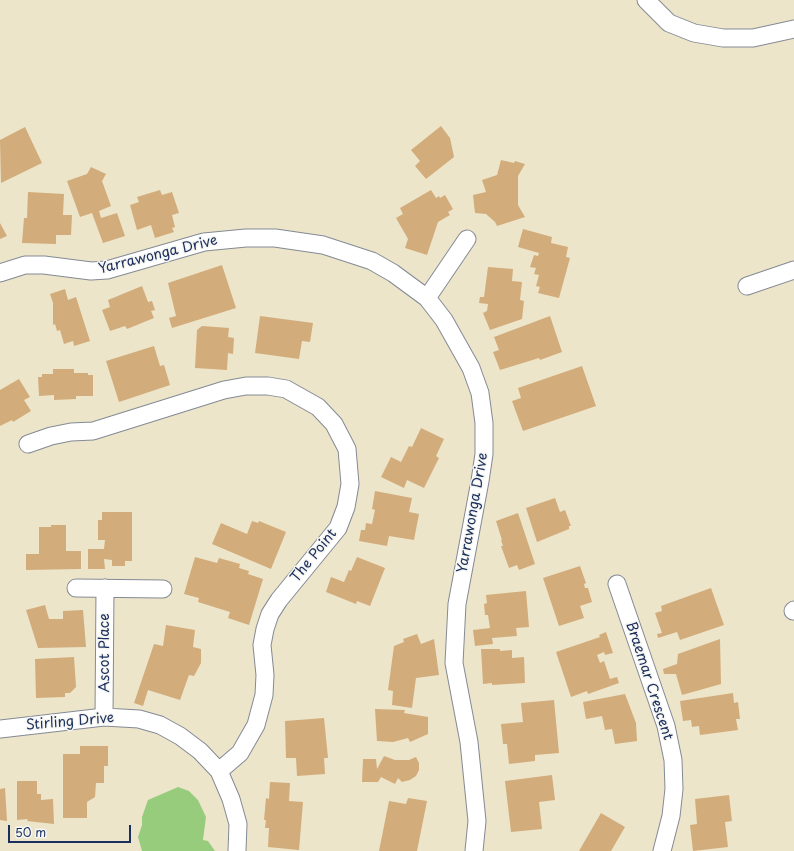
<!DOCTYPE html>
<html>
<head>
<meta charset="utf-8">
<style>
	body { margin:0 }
	#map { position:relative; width:794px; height:851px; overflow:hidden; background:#ece5ca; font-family:"Playpen Sans",sans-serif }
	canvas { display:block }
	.scale { position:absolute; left:8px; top:825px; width:123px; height:18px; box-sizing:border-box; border:2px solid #1b2f5e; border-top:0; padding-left:5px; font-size:12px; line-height:14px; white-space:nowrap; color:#1b2f5e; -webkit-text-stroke:3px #f6f6f2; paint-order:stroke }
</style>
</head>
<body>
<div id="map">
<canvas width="794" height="851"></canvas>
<div class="scale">50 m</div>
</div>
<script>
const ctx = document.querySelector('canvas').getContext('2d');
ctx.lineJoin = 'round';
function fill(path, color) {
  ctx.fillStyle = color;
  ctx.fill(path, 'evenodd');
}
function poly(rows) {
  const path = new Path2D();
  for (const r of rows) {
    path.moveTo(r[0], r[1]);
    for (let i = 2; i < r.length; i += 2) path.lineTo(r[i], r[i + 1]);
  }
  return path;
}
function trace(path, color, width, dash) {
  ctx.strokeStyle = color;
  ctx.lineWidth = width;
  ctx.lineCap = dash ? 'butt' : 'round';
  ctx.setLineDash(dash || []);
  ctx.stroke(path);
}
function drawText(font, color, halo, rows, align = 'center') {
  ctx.font = font + ' "Playpen Sans",sans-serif';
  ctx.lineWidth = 3;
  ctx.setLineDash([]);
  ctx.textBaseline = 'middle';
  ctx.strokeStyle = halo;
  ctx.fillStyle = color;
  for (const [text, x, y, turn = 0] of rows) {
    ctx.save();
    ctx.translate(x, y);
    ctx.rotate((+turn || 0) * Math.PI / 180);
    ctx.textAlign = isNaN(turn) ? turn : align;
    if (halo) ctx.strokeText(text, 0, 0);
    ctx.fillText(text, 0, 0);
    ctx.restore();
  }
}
const green = poly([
	[178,787,189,791,198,800,206,817,203,840,208,841,215,851,142,851,138,837,142,825,142,817,148,800]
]);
const building = poly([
	[441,126,450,138,454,157,426,179,415,166,420,161,411,150],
	[25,127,42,163,1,183,0,140],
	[501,160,514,163,515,161,525,164,518,176,518,205,525,217,497,226,495,222,486,214,475,213,473,195,486,192,482,180,497,175],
	[91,167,106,174,102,181,111,206,99,211,101,218,117,213,125,236,103,243,92,213,80,217,67,181,87,174],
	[160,190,162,195,172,192,179,213,172,215,175,227,172,228,174,232,155,238,151,225,137,230,130,205,139,202,137,197],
	[431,190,436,198,439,196,440,198,445,195,453,209,448,212,450,215,438,222,427,255,405,248,408,239,396,218,403,214,400,208],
	[28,192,64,194,63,215,72,215,71,235,56,235,56,244,22,243,24,218,27,218],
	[0,223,7,236,0,239],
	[523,229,552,237,551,243,568,247,566,257,570,258,559,298,538,293,540,287,536,286,539,275,534,274,536,268,530,267,534,255,538,256,539,253,518,247],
	[222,265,236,308,172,328,169,318,176,316,168,283],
	[488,267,513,269,512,281,522,282,520,300,524,301,522,319,490,330,483,313,487,311,488,304,479,303,480,297,484,297],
	[142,286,148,302,152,301,155,310,151,311,154,318,127,329,125,326,110,331,102,310,110,307,108,300],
	[65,289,68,300,76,297,90,341,74,346,73,341,64,344,60,330,57,331,55,324,53,325,53,303,50,294],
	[260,316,313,323,310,342,302,341,299,359,255,353],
	[550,316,562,352,540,360,539,358,500,370,493,352,499,350,494,337],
	[202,326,229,328,228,337,234,338,233,354,228,353,227,370,195,368,197,330],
	[154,346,160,366,164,365,170,385,119,402,106,361],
	[582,366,596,406,523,431,512,401,521,398,518,388],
	[53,369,74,369,74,373,88,373,88,375,93,375,93,396,76,396,76,399,54,400,54,395,39,396,38,377,42,377,42,374,53,374],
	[19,379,30,397,24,400,31,411,13,422,12,420,0,426,0,390],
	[421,428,444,439,436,456,439,458,424,488,407,480,404,488,381,477,391,457,401,462,409,446,412,447],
	[375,491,412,498,409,512,419,514,414,540,389,536,387,546,359,541,361,530,365,530,366,523,372,524,375,510,372,509],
	[555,498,560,512,565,510,571,526,569,526,569,529,537,542,526,508],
	[102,512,132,512,132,561,125,561,125,566,112,566,112,560,104,559,105,569,88,569,88,549,104,549,105,540,98,540,98,520,102,520],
	[518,513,535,564,519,570,517,565,509,568,501,546,503,546,501,540,502,540,496,521],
	[252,521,258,523,259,521,286,532,271,569,212,544,221,523,247,534],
	[51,525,66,525,66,551,81,551,81,569,26,570,26,554,39,554,39,527,51,527],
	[195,557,217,563,219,558,240,564,239,568,249,571,248,574,263,579,249,625,228,618,230,612,198,602,199,598,184,594],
	[357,557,385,568,370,606,357,601,356,604,326,592,331,577,344,582,349,570,351,571],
	[580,566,586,583,584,584,585,588,588,588,592,602,580,606,584,618,559,626,543,578],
	[711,588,724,625,680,640,677,632,658,638,657,634,662,633,655,613,662,611,661,606],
	[526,591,529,627,516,628,517,636,492,638,493,644,475,646,473,630,490,628,488,615,485,615,484,604,487,603,486,595],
	[45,605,49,619,63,619,63,611,83,610,86,647,38,648,26,610],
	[166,625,195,630,193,647,201,649,201,663,194,676,189,675,180,700,148,690,143,706,134,703,154,644,163,646],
	[606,632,613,653,605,655,604,652,597,655,600,663,604,661,610,679,617,677,619,683,588,694,587,691,571,697,556,652,600,637,599,635],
	[417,634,421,644,434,639,439,675,416,678,412,708,392,705,393,691,388,690,394,646,404,642,403,639],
	[720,639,721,684,682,695,676,674,664,674,663,669,677,664,678,654],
	[481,649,500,649,500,651,512,650,512,658,524,657,525,683,492,685,492,683,483,684],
	[74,657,76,687,70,693,65,693,65,697,36,698,35,659],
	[733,693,734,703,738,702,740,719,736,719,738,730,700,735,699,726,692,727,691,720,683,721,680,701],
	[625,694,636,723,637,741,615,744,612,729,605,730,602,716,586,719,583,702],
	[554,700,559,753,535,755,535,761,509,764,507,744,503,744,501,724,523,722,521,703],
	[375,709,405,710,404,713,428,717,428,734,410,742,408,738,393,742,377,741],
	[324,718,328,758,324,758,325,774,297,776,296,758,286,758,285,721],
	[80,746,108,746,108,766,104,766,104,783,96,783,95,797,87,802,87,818,63,818,63,754,80,754],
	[384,756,395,760,409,760,416,757,419,763,419,770,416,776,410,780,402,782,398,778,395,784,381,777,378,782,362,782,363,759,376,759,377,769],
	[552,775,555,800,539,802,542,829,511,832,505,781],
	[17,781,37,781,37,794,41,794,41,800,53,799,54,824,27,821,28,819,17,820],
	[270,782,290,783,289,801,303,802,299,850,268,847,269,828,265,828,266,820,264,820,266,798,269,799],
	[5,788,7,821,0,820,0,789],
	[729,795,732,821,725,822,728,847,693,851,690,825,697,824,695,799],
	[408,798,427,801,417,851,379,851,389,801,406,804],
	[601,813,625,827,611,851,579,851]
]);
const minor = poly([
	[646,0,669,23,694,33,723,38,753,38,794,29],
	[0,273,25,265,44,265,91,271,107,270,204,242,246,238,275,238,323,245,372,261,393,273,427,298,444,320,471,368,480,393,484,423,484,454,480,481,457,604,454,663,469,742,477,821,474,851],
	[747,286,794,270],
	[427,298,467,239],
	[28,444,51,436,71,432,93,431,224,390,246,386,268,386,286,389,318,407,334,424,347,449,350,484,346,507,338,528,279,600,270,614,265,629,262,645,265,675,264,695,256,725,240,753,219,771,231,799,238,824,237,851],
	[617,584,666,726,673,760,674,789,671,816,662,851],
	[76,588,163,589],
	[793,611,794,610],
	[104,717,105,588],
	[0,729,104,717,139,719,160,725,180,736,200,751,219,771]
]);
const streetNames = [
	["Yarrawonga Drive",158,255,-14],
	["Yarrawonga Drive",473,513,-80],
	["The Point",314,556,-51],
	["Ascot Place",105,653,-90],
	["Braemar Crescent",649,681,72],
	["Stirling Drive",70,722,-5]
];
fill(green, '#98cc7d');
fill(building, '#d3ac7b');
trace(minor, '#848a94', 19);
trace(minor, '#fff', 17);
drawText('14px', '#1b2f5e', '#f6f6f2', streetNames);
</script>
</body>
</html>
